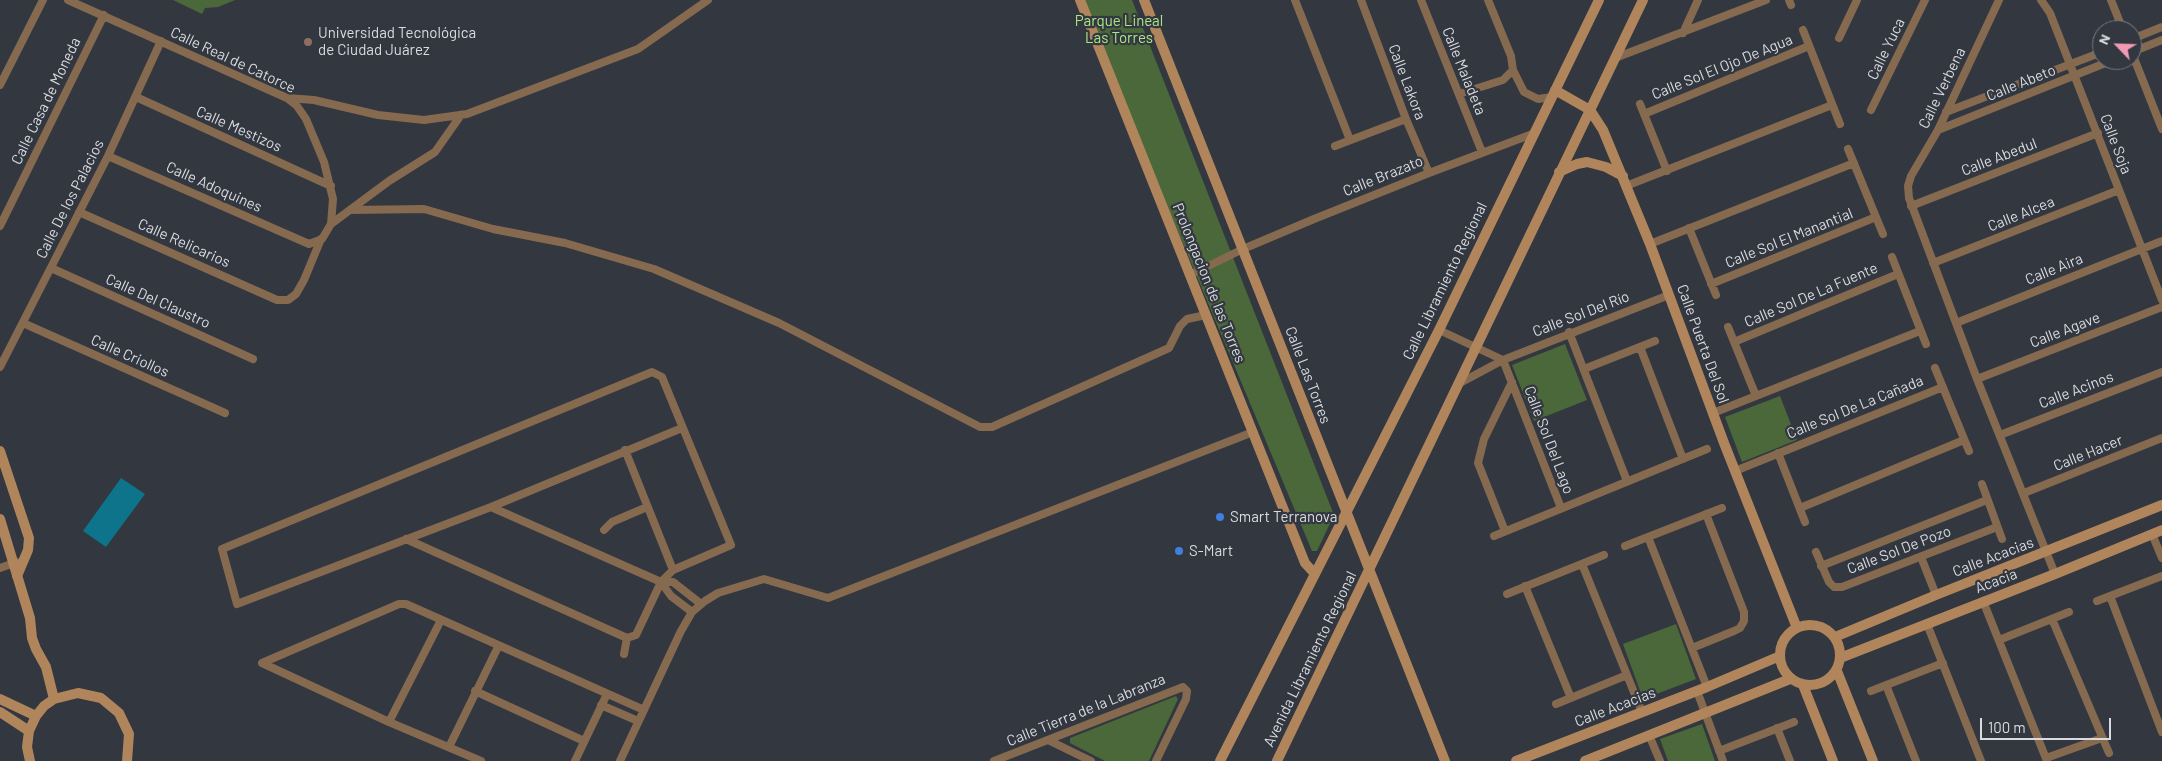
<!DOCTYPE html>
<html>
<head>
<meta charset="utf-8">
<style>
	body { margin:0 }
	#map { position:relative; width:2162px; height:761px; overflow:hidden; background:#33373f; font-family:Barlow,sans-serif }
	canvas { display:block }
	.north { position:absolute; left:2092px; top:20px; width:50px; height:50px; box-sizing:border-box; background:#33373f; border:1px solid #75797f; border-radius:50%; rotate:294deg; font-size:14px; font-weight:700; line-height:20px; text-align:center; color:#d8dbe0 }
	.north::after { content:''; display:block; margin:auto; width:18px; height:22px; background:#f19ab3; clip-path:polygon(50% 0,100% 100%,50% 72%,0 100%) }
	.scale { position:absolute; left:1980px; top:718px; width:131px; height:22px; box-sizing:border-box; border:2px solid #d8dbe0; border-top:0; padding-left:6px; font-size:15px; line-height:18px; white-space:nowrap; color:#d8dbe0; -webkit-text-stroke:4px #33373f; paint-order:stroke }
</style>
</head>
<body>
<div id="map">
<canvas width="2162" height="761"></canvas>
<div class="north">N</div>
<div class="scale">100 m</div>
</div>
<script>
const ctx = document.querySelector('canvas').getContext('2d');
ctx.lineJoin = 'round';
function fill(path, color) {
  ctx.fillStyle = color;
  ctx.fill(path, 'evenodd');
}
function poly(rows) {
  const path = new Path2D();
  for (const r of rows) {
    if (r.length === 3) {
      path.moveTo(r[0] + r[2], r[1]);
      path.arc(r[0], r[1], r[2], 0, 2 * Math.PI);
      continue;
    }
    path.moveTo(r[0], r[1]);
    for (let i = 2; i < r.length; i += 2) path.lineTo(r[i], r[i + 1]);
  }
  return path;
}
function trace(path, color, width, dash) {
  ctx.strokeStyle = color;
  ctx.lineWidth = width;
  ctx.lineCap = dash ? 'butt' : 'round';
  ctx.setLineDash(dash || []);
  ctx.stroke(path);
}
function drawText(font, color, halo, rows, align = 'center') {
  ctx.font = font + ' Barlow,sans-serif';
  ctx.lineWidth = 4.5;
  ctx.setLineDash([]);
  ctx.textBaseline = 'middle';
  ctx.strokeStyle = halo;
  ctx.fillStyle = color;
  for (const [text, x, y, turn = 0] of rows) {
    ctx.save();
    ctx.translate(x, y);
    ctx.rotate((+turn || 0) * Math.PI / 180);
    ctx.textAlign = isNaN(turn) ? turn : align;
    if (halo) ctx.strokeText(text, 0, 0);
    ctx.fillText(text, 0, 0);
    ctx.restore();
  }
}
const green = poly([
	[173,0,235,0,218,7,205,8,202,14],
	[1081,0,1132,0,1334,515,1317,551,1312,551],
	[1565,344,1587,400,1534,421,1512,365],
	[1780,396,1797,440,1742,462,1725,417],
	[1676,624,1696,679,1643,699,1623,644],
	[1176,696,1178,699,1149,761,1105,761,1070,743,1070,738],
	[1702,724,1715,761,1668,761,1660,739]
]);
const water = poly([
	[121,478,145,494,106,547,83,531]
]);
const street = poly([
	[68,0,287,98,297,106,306,119,324,162,333,199,331,224,322,239,309,244,108,156],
	[1295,0,1350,140],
	[1361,0,1406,119,1429,173],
	[1421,0,1482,152],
	[1488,0,1511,56,1513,70],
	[1789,0,1791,5],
	[1999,0,1938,130,1911,176,1908,186,1909,198,1977,379,2055,574],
	[2041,0,2050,13,2162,300],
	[2111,0,2123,30],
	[1803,30,1840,124],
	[1683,33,1698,0],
	[1839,38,1857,0],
	[2132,39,2162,27],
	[2132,52,2162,40],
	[2132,53,2162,129],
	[1615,58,1766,0],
	[1513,70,1524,92,1538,99,1552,97],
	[0,85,43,0],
	[1459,94,1503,80,1513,70],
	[136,97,331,186],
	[287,98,314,100,378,115,424,120,467,114,638,49,708,0],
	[1640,104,1667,171],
	[1871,110,1925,0],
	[1946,112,2102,52],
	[1644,114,1809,46],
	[1938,130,2113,60],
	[1335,146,1406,119],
	[1848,149,1883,234],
	[1626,186,1832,105],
	[1911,206,2098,133],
	[350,210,424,209,493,229,565,243,654,269,779,323,980,427,992,427,1169,348,1180,326,1187,319,1206,315],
	[79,212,277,300,288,300,296,294,304,280,321,239],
	[331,224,389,181,435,152,461,115],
	[0,226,104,15],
	[1689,228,1716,295],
	[1650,244,1854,163],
	[1892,257,1926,344],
	[1933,263,2119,190],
	[51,268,253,359],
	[1190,275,1243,249,1314,219,1429,173,1535,133],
	[1711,284,1876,217],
	[23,323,225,413],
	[1956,323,2162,241],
	[1728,327,1756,396],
	[1439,330,1503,360],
	[1569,332,1627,481],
	[1734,342,1898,274],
	[1640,347,1683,459],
	[1503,360,1561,508],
	[0,367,108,156,161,41],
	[1935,368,1969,451],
	[1584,369,1655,341],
	[1977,379,2162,307],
	[1458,384,1503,360,1669,295],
	[1713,413,1920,331],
	[682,428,491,507,661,582,673,582,701,604],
	[2000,435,2162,372],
	[625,450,673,570],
	[1778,453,1805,522],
	[1735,471,1943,387],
	[1982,484,2002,539],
	[2024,493,2162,438],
	[491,507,237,604,222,549,652,372,662,377,731,545,673,570,661,582,636,635,627,638,624,654],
	[1800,508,1964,440],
	[604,530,612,522,647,507],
	[1505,531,1478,463,1484,439,1512,382],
	[2152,534,2162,558],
	[1494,536,1707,449],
	[1648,537,1707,687],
	[406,539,627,638],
	[1625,546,1722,508],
	[1816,552,1829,582,1834,587,1842,587,1997,527],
	[1921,557,1936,595],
	[1582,564,1642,712],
	[1821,566,1987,500],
	[0,568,17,562],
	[661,582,671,596,692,612],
	[1525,586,1571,698],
	[1507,594,1604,555],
	[2110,596,2162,732],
	[1983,601,2047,761],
	[2097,601,2162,576],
	[2052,619,2109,753],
	[1927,624,1981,761],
	[1999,640,2069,612],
	[1692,648,1734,631,1740,628,1744,621,1744,612,1706,514],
	[1886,685,1916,761],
	[475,691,584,741],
	[1697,691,1723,761],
	[1871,691,1943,663],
	[1556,704,1627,675],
	[601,705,638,721],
	[389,722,441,620],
	[1777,728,1790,761],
	[1649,735,1660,761],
	[1048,740,1091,761],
	[449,747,498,647],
	[1719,751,1794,722],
	[2046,758,2102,738],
	[481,761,389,722,262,663,399,604,406,604,644,710],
	[575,761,607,694],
	[620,761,681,631,692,612,705,601,718,593,764,579,828,598,1253,432],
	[994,761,1183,687,1187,691,1186,699,1156,761]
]);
const secondary = poly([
	[1080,0,1305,563,1315,574],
	[1144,0,1445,761],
	[1555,90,1590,110,1603,130,1650,244,1724,443,1797,628],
	[1559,172,1577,164,1587,162,1606,167,1623,176],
	[0,451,29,538,28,550,17,576],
	[0,519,30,618,32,638,36,649,46,667,54,699],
	[1810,655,30],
	[1835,637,1936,595,2162,505],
	[1840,658,2055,574,2162,530],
	[1837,671,1873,761],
	[1803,685,1833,761],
	[0,699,36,716],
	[0,712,29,731],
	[30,761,27,747,29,731,36,716,44,706,54,699,78,693,101,698,119,713,129,734,127,761],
	[1220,761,1439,330,1599,0],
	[1277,761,1643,0],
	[1516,761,1707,687,1780,656],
	[1585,761,1790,679]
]);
const markers = [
	[308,42,5,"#8d6e63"],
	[1220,517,5,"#3f7fe0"],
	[1179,551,5,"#3f7fe0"]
];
const parkNames = [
	["Parque Lineal",1119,21],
	["Las Torres",1119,38]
];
const poiNames = [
	["Universidad Tecnológica",318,33],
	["de Ciudad Juárez",318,50],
	["Smart Terranova",1230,517],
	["S-Mart",1189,551]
];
const streetNames = [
	["Calle Yuca",1886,49,-64],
	["Calle Real de Catorce",233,60,25],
	["Calle Sol El Ojo De Agua",1722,67,-22],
	["Calle Maladeta",1464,71,68],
	["Calle Lakora",1407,82,69],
	["Calle Abeto",2021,83,-22],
	["Calle Verbena",1942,88,-64],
	["Calle Casa de Moneda",46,101,-64],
	["Calle Mestizos",239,129,24],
	["Calle Soja",2116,144,69],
	["Calle Abedul",1999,157,-21],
	["Calle Brazato",1383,176,-22],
	["Calle Adoquines",214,187,24],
	["Calle De los Palacios",70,199,-63],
	["Calle Alcea",2021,214,-22],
	["Calle Sol El Manantial",1789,238,-22],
	["Calle Relicarios",184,243,24],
	["Calle Aira",2054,269,-22],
	["Calle Libramiento Regional",1445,281,-64],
	["Prolongacion de las Torres",1209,283,68],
	["Calle Sol De La Fuente",1811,295,-23],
	["Calle Del Claustro",158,301,24],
	["Calle Sol Del Río",1581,314,-21],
	["Calle Agave",2065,330,-21],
	["Calle Puerta Del Sol",1703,344,70],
	["Calle Criollos",130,356,24],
	["Calle Las Torres",1308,375,69],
	["Calle Acinos",2076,390,-21],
	["Calle Sol De La Cañada",1855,407,-22],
	["Calle Sol Del Lago",1549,440,69],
	["Calle Hacer",2088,453,-22],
	["Calle Sol De Pozo",1899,550,-21],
	["Calle Acacias",1993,557,-21],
	["Acacia",1996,581,-21],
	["Avenida Libramiento Regional",1310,659,-64],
	["Calle Acacias",1615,707,-21],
	["Calle Tierra de la Labranza",1086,710,-22]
];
fill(green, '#4a6839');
fill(water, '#0e748c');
trace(street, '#856a50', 8);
trace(secondary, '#b0855c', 10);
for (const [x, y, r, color] of markers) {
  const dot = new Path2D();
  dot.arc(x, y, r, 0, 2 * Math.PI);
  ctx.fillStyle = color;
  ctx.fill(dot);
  trace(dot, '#33373f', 2);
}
drawText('15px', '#a9e785', '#33373f', parkNames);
drawText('15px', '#d8dbe0', '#33373f', poiNames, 'left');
drawText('15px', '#d8dbe0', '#33373f', streetNames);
</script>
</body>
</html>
